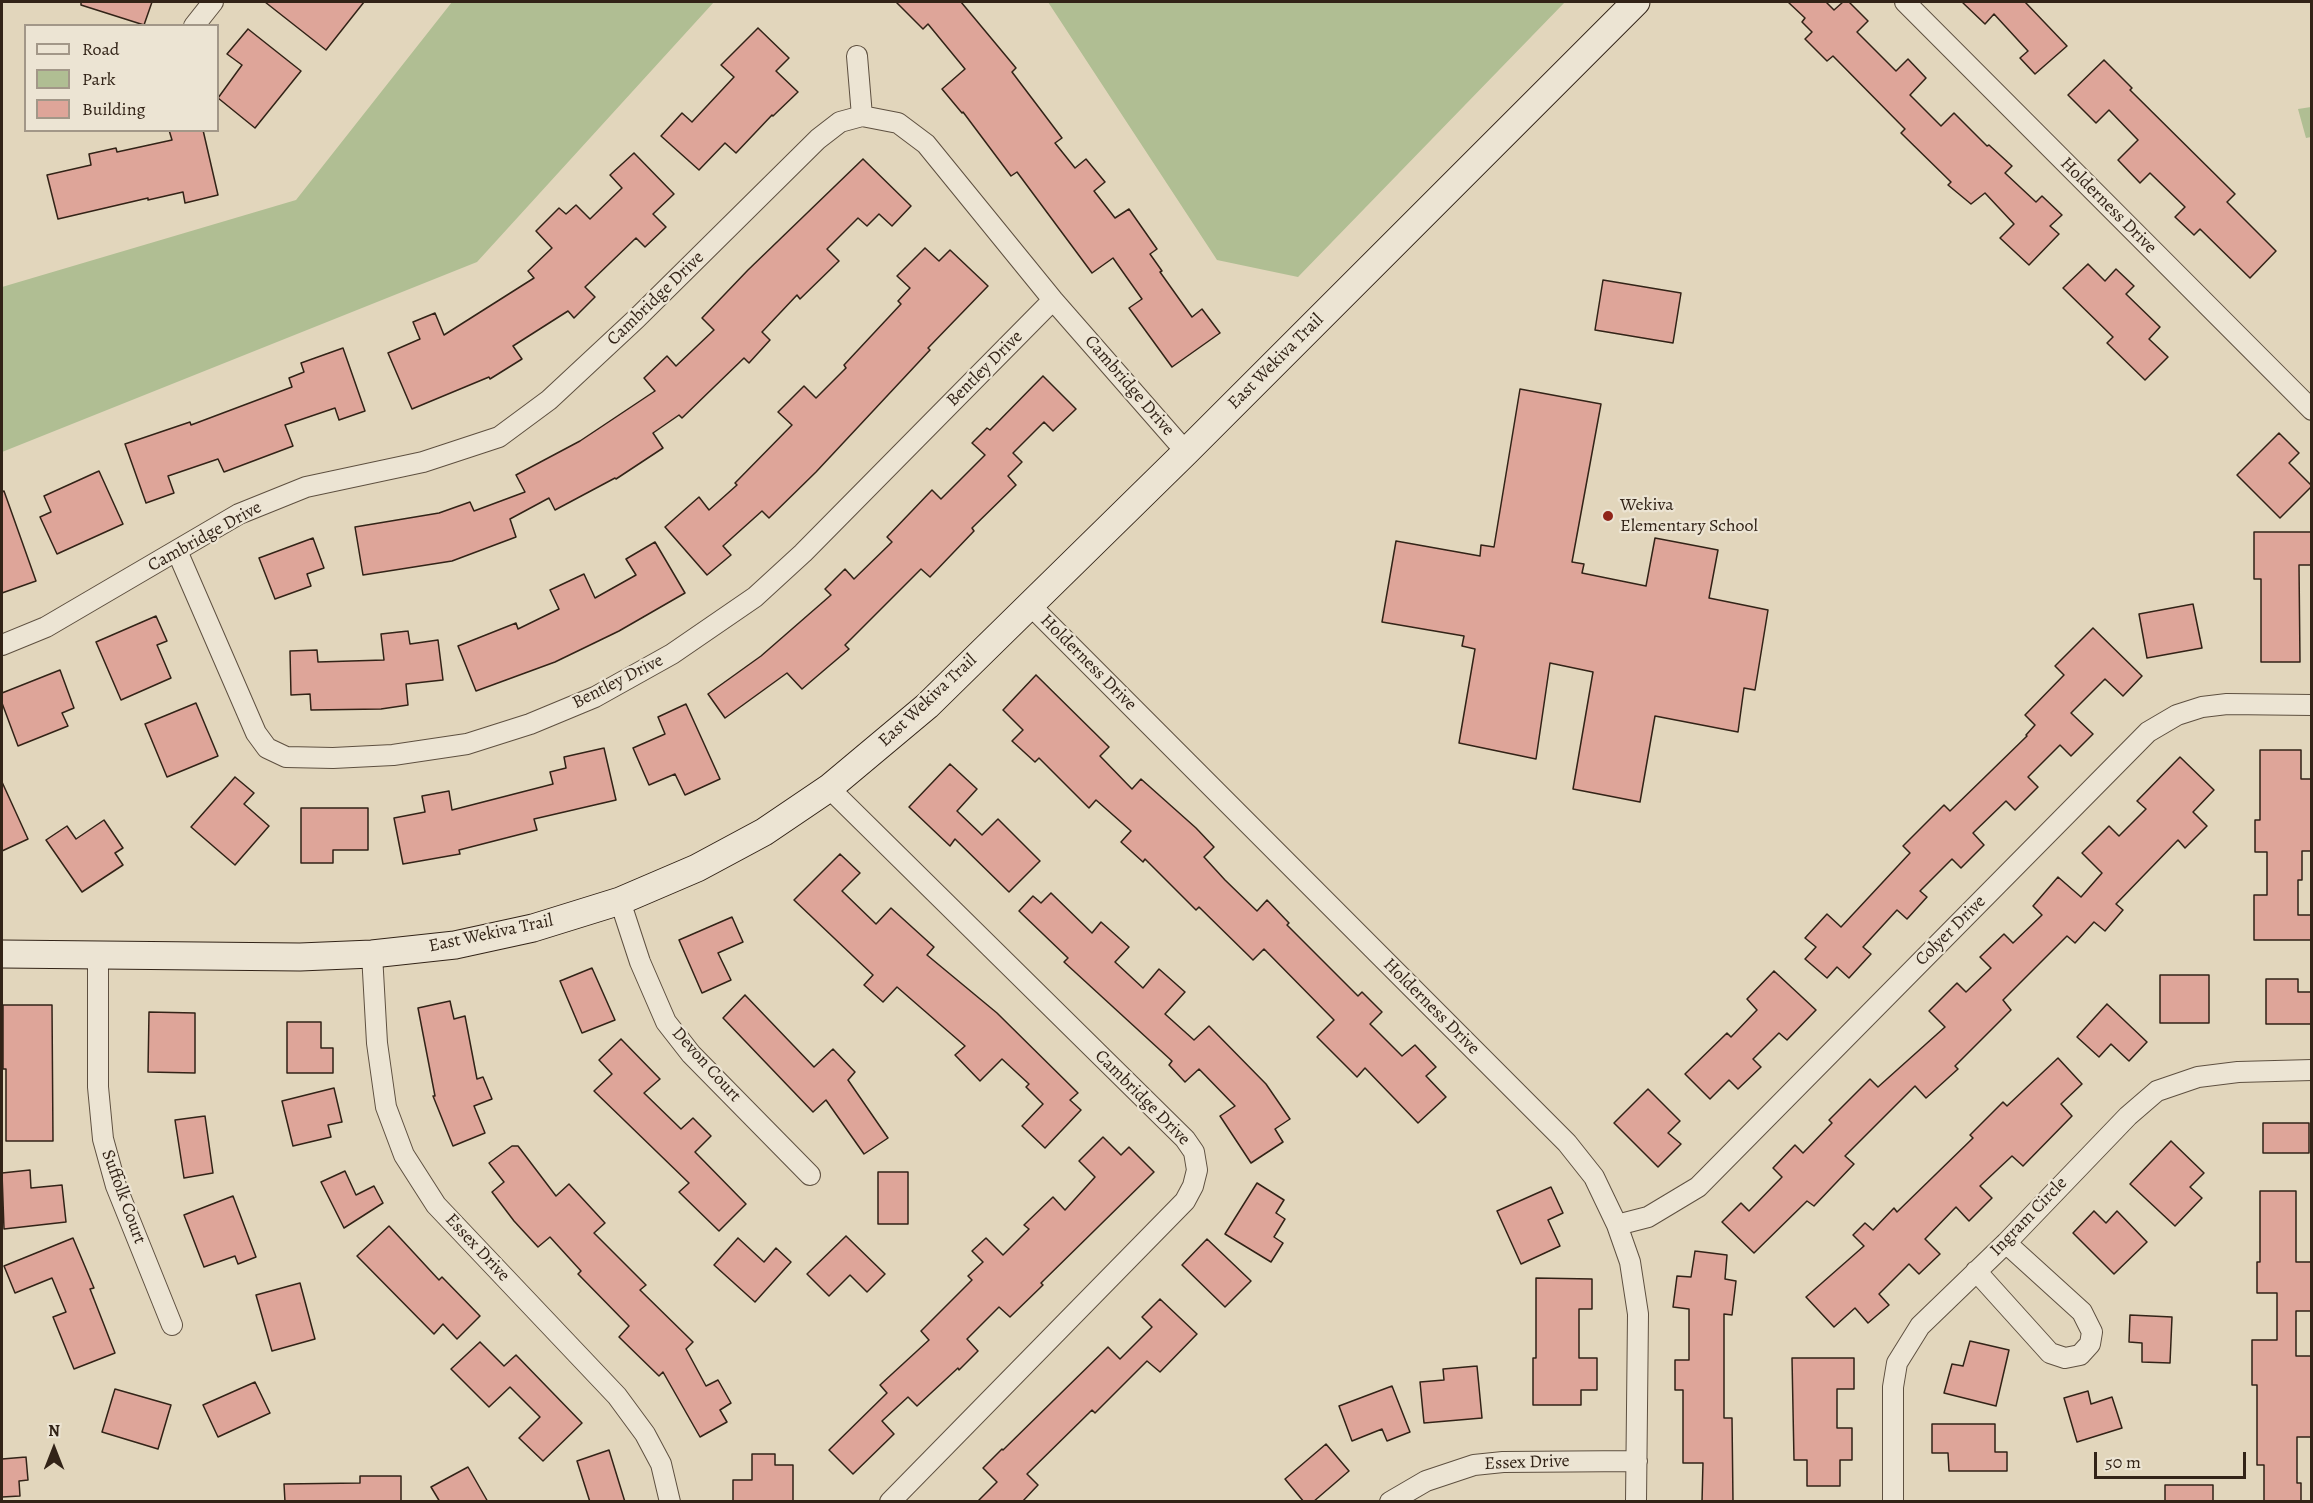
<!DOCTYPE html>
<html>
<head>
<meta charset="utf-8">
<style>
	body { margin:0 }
	#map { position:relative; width:2313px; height:1503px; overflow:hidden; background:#e2d6bc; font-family:Alegreya,serif }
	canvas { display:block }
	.frame { position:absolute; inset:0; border:3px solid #322317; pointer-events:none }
	.legend { position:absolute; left:24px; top:24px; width:195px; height:108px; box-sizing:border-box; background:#ece4d3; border:2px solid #a29788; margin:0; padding:8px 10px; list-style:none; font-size:18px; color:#322317 }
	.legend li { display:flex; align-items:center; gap:12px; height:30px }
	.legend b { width:30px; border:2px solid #a29788 }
	.north { position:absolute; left:24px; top:1419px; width:60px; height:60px; -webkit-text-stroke:4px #ece4d3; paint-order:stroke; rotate:0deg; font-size:16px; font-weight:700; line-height:24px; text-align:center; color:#322317 }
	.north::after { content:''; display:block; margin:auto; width:21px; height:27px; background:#322317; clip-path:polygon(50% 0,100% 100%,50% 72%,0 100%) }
	.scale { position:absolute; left:2094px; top:1452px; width:152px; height:27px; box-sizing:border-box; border:3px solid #322317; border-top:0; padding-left:8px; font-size:18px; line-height:21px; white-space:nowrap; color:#322317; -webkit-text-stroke:4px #ece4d3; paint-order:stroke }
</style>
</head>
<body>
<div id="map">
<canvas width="2313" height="1503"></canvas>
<div class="frame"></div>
<ul class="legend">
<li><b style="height:8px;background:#ece4d3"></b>Road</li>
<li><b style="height:16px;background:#b0be93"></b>Park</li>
<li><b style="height:16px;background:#dea599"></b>Building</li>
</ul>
<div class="north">N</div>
<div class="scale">50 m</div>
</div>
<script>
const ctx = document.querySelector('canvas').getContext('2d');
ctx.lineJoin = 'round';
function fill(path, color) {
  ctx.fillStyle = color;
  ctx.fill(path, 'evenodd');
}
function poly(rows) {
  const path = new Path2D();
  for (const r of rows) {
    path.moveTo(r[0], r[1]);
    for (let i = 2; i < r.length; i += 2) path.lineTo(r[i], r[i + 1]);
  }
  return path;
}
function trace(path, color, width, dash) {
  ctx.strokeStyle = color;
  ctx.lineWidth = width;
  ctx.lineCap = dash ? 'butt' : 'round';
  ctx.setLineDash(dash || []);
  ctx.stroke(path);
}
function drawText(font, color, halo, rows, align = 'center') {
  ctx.font = font + ' Alegreya,serif';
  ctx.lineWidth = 4.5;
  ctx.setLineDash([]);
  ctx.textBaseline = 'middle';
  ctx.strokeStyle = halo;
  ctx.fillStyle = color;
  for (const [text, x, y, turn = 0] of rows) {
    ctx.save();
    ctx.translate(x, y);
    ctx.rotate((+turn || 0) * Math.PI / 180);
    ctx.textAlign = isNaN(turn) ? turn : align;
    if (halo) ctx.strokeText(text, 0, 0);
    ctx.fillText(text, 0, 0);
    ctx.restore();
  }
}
const green = poly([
	[452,2,714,2,477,262,2,452,2,287,296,200],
	[1048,2,1565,2,1298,277,1217,260],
	[2311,107,2311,137,2306,138,2298,109]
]);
const building = poly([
	[81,2,152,2,144,25,81,5,81,2],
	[265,2,364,2,326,50,265,2],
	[896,2,961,2,1016,68,1012,72,1062,138,1055,143,1075,168,1086,159,1105,182,1094,191,1115,218,1129,209,1157,249,1150,254,1162,271,1160,272,1192,317,1202,309,1220,333,1172,367,1129,308,1142,299,1113,258,1092,273,1017,172,1011,176,963,112,962,113,942,89,965,69,928,24,923,29,896,2],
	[1788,2,1826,2,1834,10,1843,2,1849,2,1868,21,1857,32,1896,71,1908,59,1926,78,1910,95,1941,126,1954,113,1987,146,1989,145,2012,166,2005,173,2036,202,2042,196,2062,215,2050,226,2059,234,2029,265,2000,238,2014,224,1985,193,1971,204,1948,185,1951,182,1901,133,1905,129,1833,56,1827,61,1805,39,1812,32,1802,22,1805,18,1788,2],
	[1962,2,2025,2,2067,46,2035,74,2020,58,2028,51,1994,14,1985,24,1962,2],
	[758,28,789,58,776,71,798,92,773,116,772,115,736,153,725,143,699,170,661,136,682,113,692,122,734,77,721,65,758,28],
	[248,29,301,71,255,128,218,98,242,65,227,54,248,29],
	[2104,60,2132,88,2130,90,2235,194,2227,202,2276,251,2250,278,2200,229,2194,235,2175,217,2185,207,2150,173,2140,183,2118,160,2138,140,2109,110,2096,123,2068,95,2104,60],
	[169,130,203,130,218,195,185,203,183,192,148,200,148,198,58,219,47,175,91,165,89,154,116,148,117,152,172,140,169,130],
	[634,153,674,194,653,214,666,227,645,247,636,238,585,287,595,297,574,318,568,311,513,346,522,359,490,379,489,377,412,409,388,353,420,339,413,322,435,313,444,335,534,278,528,271,552,248,536,231,559,208,566,214,576,205,590,219,622,188,610,175,634,153],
	[863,159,911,206,892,226,879,214,867,226,858,218,827,249,839,261,800,299,797,295,762,332,770,340,749,363,744,358,682,418,679,415,653,433,663,448,616,479,615,478,555,510,549,498,510,519,516,537,452,561,363,575,355,527,439,513,470,502,474,511,525,492,516,475,580,441,655,391,644,378,667,356,676,366,714,330,702,318,748,270,863,159],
	[925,248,939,261,950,250,988,286,928,348,930,350,816,472,769,518,762,511,723,546,731,555,707,575,665,527,699,497,709,510,737,485,735,483,792,425,778,412,804,386,816,398,846,368,844,365,901,304,898,301,910,288,897,276,925,248],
	[2088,264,2105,281,2116,269,2134,286,2126,294,2160,327,2149,339,2168,357,2145,380,2107,343,2113,337,2063,288,2088,264],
	[1603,280,1681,293,1673,343,1595,330,1603,280],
	[343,348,365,411,339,420,335,408,285,425,293,446,224,472,218,459,168,476,174,493,146,503,125,444,190,422,191,425,292,387,289,378,304,372,301,363,343,348],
	[1043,376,1076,409,1053,431,1044,422,1013,453,1022,462,1008,476,1016,485,972,528,974,531,930,577,921,569,845,645,849,649,802,689,787,673,725,718,708,694,761,656,831,595,825,589,845,569,854,579,892,542,887,537,932,490,941,499,985,455,972,443,987,428,990,430,1043,376],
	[1520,389,1601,404,1572,562,1584,564,1582,573,1646,586,1655,538,1718,550,1709,598,1768,610,1755,690,1744,688,1738,732,1655,716,1640,802,1573,789,1593,672,1550,663,1536,759,1459,743,1475,649,1462,646,1464,636,1382,622,1396,541,1480,556,1481,545,1494,547,1520,389],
	[2279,433,2299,453,2289,463,2312,486,2280,518,2237,475,2279,433],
	[99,471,123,524,57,554,40,517,51,512,44,496,99,471],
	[4,491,36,581,2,593,2,492,4,491],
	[2254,532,2312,532,2312,565,2299,565,2300,662,2261,662,2261,579,2254,579,2254,532],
	[313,538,324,568,307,574,311,586,275,599,259,558,313,538],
	[655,542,685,593,619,631,555,662,476,691,458,646,516,623,518,629,559,609,550,590,584,574,595,598,636,575,626,559,655,542],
	[2193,604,2202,648,2147,658,2139,614,2193,604],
	[156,616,167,641,157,645,171,678,121,700,96,642,156,616],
	[2093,628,2142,676,2123,696,2105,679,2071,713,2093,734,2071,756,2060,745,2028,777,2038,787,2015,810,2006,801,1973,833,1984,845,1961,868,1952,859,1920,891,1927,897,1907,919,1897,910,1863,947,1871,954,1849,978,1837,967,1827,978,1805,959,1816,947,1805,938,1827,914,1841,927,1910,853,1903,846,1944,805,1950,811,2027,736,2026,735,2035,725,2025,715,2064,675,2055,666,2093,628],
	[408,631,410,644,438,640,443,680,406,684,408,705,381,709,311,710,310,694,291,695,290,651,317,650,318,662,384,660,381,634,408,631],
	[60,670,74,708,62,713,68,726,18,746,2,703,2,693,60,670],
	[1036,675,1109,747,1100,756,1132,789,1141,779,1196,828,1214,847,1204,857,1225,880,1257,911,1267,900,1289,923,1287,925,1358,996,1362,992,1382,1012,1370,1024,1402,1056,1415,1045,1436,1067,1426,1076,1446,1097,1418,1123,1365,1068,1357,1077,1317,1037,1334,1020,1264,949,1253,960,1199,907,1196,910,1145,859,1143,862,1121,842,1131,831,1096,800,1089,808,1039,758,1035,762,1012,741,1023,730,1003,710,1036,675],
	[196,703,218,756,167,777,145,724,196,703],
	[686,704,720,779,685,795,675,774,649,785,633,748,665,734,658,717,686,704],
	[604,748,616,800,534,819,537,830,459,850,460,854,403,864,394,818,425,812,422,796,449,791,452,810,553,784,550,772,566,768,564,757,604,748],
	[2260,750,2301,750,2301,779,2312,779,2312,851,2302,851,2302,880,2298,880,2298,915,2311,915,2311,940,2254,940,2254,895,2267,895,2267,852,2255,852,2255,820,2260,820,2260,750],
	[2180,757,2214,790,2193,812,2207,826,2185,848,2178,840,2116,904,2123,910,2105,931,2094,922,2075,943,2067,936,2003,1000,2011,1010,1955,1066,1958,1069,1926,1098,1915,1086,1845,1156,1854,1164,1814,1206,1807,1201,1754,1253,1722,1222,1741,1203,1749,1211,1782,1177,1773,1168,1795,1145,1803,1153,1832,1123,1829,1120,1870,1079,1878,1087,1945,1027,1929,1011,1957,983,1966,992,1991,968,1980,957,2004,934,2013,943,2042,915,2033,906,2058,877,2081,897,2102,873,2082,853,2109,826,2119,836,2146,809,2137,801,2180,757],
	[950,764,977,789,957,811,982,835,998,819,1040,861,1009,892,955,839,950,846,909,807,950,764],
	[235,777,254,793,244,804,269,826,235,865,191,827,235,777],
	[2,782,28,839,2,851,2,782],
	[301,808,368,808,368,850,333,850,333,863,301,863,301,808],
	[104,820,123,848,115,853,123,865,82,892,46,840,67,826,76,839,104,820],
	[840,854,860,873,842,891,876,924,891,908,934,947,927,955,997,1013,1078,1093,1070,1100,1081,1110,1045,1148,1022,1126,1043,1104,1026,1087,1029,1084,1002,1059,980,1081,955,1055,965,1046,897,987,883,1002,864,985,873,975,794,900,840,854],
	[1051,893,1092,933,1101,922,1129,947,1115,962,1143,988,1159,969,1185,992,1165,1014,1194,1040,1209,1026,1266,1084,1290,1119,1275,1129,1283,1142,1251,1163,1220,1116,1235,1106,1199,1069,1185,1082,1169,1065,1172,1061,1064,962,1068,958,1019,911,1033,896,1041,903,1051,893],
	[732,917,743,942,718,953,731,980,702,993,679,940,732,917],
	[592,968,615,1020,582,1033,560,981,592,968],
	[1774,971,1816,1010,1787,1040,1779,1033,1753,1059,1761,1067,1738,1089,1729,1080,1710,1099,1685,1074,1727,1033,1731,1037,1757,1010,1747,999,1774,971],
	[2160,975,2209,975,2209,1023,2160,1023,2160,975],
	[2266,979,2298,979,2298,992,2312,992,2312,1024,2266,1024,2266,979],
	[745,995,814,1067,833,1049,855,1072,848,1080,888,1138,864,1154,826,1100,813,1112,723,1018,745,995],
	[450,1001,454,1019,465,1016,477,1079,483,1077,492,1099,474,1106,485,1133,453,1146,433,1096,435,1096,418,1008,450,1001],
	[2107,1004,2147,1042,2129,1061,2111,1044,2099,1057,2077,1037,2107,1004],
	[3,1005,52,1005,53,1141,6,1141,6,1069,3,1069,3,1005],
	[149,1012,195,1013,195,1073,148,1072,149,1012],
	[287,1022,321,1022,321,1048,333,1048,333,1073,287,1073,287,1022],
	[621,1039,660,1079,644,1093,681,1129,693,1118,711,1136,695,1152,746,1204,719,1231,679,1192,689,1183,594,1091,612,1074,599,1060,621,1039],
	[2058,1058,2082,1084,2061,1104,2072,1116,2023,1166,2012,1156,1980,1186,1992,1198,1969,1221,1956,1207,1925,1239,1940,1254,1919,1274,1909,1264,1879,1294,1889,1305,1868,1323,1855,1308,1834,1327,1806,1297,1864,1246,1853,1235,1865,1223,1873,1230,1894,1208,1897,1212,1973,1138,1970,1135,2003,1102,2007,1106,2058,1058],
	[334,1088,342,1122,328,1125,331,1137,293,1146,282,1101,334,1088],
	[1648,1089,1680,1121,1668,1133,1681,1144,1658,1167,1614,1123,1648,1089],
	[205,1116,213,1173,184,1178,175,1120,205,1116],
	[2263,1123,2309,1123,2309,1153,2263,1153,2263,1123],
	[1103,1137,1121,1155,1129,1147,1154,1172,1041,1283,1043,1285,1010,1317,999,1307,967,1339,978,1351,959,1370,958,1368,917,1406,908,1397,882,1421,894,1434,853,1474,829,1450,887,1393,880,1385,929,1340,921,1331,972,1280,968,1276,983,1262,972,1251,986,1238,1003,1255,1029,1229,1024,1225,1053,1197,1065,1210,1095,1177,1079,1161,1103,1137],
	[2171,1141,2204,1173,2190,1187,2202,1198,2175,1226,2130,1184,2171,1141],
	[512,1146,518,1146,556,1196,569,1184,605,1223,594,1233,646,1285,640,1290,693,1342,686,1349,706,1386,718,1380,731,1403,720,1410,727,1422,700,1437,663,1372,659,1376,619,1337,629,1326,578,1274,581,1271,550,1237,538,1247,514,1221,492,1192,504,1182,489,1163,512,1146],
	[30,1170,31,1188,62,1185,66,1222,4,1229,2,1173,30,1170],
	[345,1171,356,1195,374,1186,383,1203,344,1228,321,1182,345,1171],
	[878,1172,908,1172,908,1224,878,1224,878,1172],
	[1257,1183,1284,1200,1276,1213,1285,1219,1274,1237,1283,1243,1271,1262,1225,1234,1257,1183],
	[1551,1187,1563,1213,1548,1220,1560,1246,1521,1264,1497,1211,1551,1187],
	[2260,1191,2296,1191,2296,1262,2312,1262,2312,1311,2296,1311,2296,1356,2312,1356,2312,1437,2297,1437,2297,1483,2301,1483,2301,1502,2264,1502,2264,1465,2257,1465,2257,1385,2252,1385,2252,1340,2277,1340,2277,1293,2257,1293,2257,1262,2260,1262,2260,1191],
	[233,1196,256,1257,238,1264,235,1256,204,1267,184,1215,233,1196],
	[2094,1211,2106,1223,2117,1211,2147,1242,2114,1274,2073,1233,2094,1211],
	[389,1226,439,1280,442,1277,480,1316,457,1339,443,1324,434,1334,357,1256,389,1226],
	[846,1236,885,1274,867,1292,850,1275,829,1296,807,1274,846,1236],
	[73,1238,94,1288,90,1289,115,1353,74,1369,53,1317,66,1312,52,1278,15,1293,4,1266,73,1238],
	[738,1238,764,1262,776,1248,791,1262,755,1302,714,1265,738,1238],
	[1207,1239,1251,1281,1225,1307,1182,1265,1207,1239],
	[1695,1251,1727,1255,1725,1279,1736,1281,1732,1315,1724,1314,1724,1418,1732,1418,1733,1502,1702,1502,1703,1463,1683,1463,1683,1390,1675,1390,1675,1360,1689,1360,1689,1309,1673,1307,1677,1276,1691,1277,1695,1251],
	[1536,1278,1592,1279,1592,1309,1579,1309,1579,1358,1597,1358,1597,1390,1581,1390,1581,1405,1533,1405,1533,1358,1536,1358,1536,1278],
	[300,1283,315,1339,272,1351,256,1295,300,1283],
	[1160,1299,1197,1334,1160,1372,1147,1361,1095,1413,1092,1410,1027,1474,1038,1485,1022,1502,977,1502,997,1482,983,1468,1002,1449,1003,1450,1108,1347,1120,1359,1152,1327,1142,1317,1160,1299],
	[2130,1315,2172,1317,2170,1363,2142,1362,2142,1343,2129,1342,2130,1315],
	[1970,1341,2009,1350,1996,1406,1944,1393,1952,1364,1963,1366,1970,1341],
	[480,1342,504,1366,516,1355,582,1423,543,1461,519,1438,540,1417,510,1387,489,1407,451,1369,480,1342],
	[1792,1358,1854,1358,1854,1389,1837,1389,1837,1428,1852,1428,1852,1460,1840,1460,1840,1486,1807,1486,1807,1460,1794,1460,1792,1358],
	[1477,1366,1482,1418,1424,1423,1420,1382,1444,1380,1443,1369,1477,1366],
	[255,1382,270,1413,218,1437,203,1405,255,1382],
	[1392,1386,1410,1432,1387,1441,1382,1429,1352,1441,1339,1406,1392,1386],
	[115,1389,171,1405,158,1449,102,1432,115,1389],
	[2088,1391,2091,1404,2112,1397,2122,1428,2077,1442,2064,1398,2088,1391],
	[1932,1424,1995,1424,1995,1452,2007,1452,2007,1471,1949,1471,1948,1453,1932,1453,1932,1424],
	[1326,1444,1349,1471,1313,1502,1304,1502,1285,1479,1326,1444],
	[609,1450,625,1502,590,1502,577,1461,609,1450],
	[752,1454,775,1454,775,1465,793,1465,793,1502,733,1502,733,1480,752,1480,752,1454],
	[26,1457,28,1480,19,1481,20,1496,2,1497,2,1459,26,1457],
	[468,1467,488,1502,440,1502,431,1487,468,1467],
	[360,1476,401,1476,401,1502,285,1502,284,1484,360,1483,360,1476],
	[2165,1485,2213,1485,2213,1502,2165,1502,2165,1485]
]);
const street = poly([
	[1905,2,2312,410],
	[194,26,213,2],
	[857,56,862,116],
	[177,551,256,733,267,748,286,757,333,758,393,755,467,744,530,724,595,697,672,654,755,597,803,553,1053,300],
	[1029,604,1567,1143,1594,1177,1617,1225,1630,1262,1638,1314,1636,1502],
	[2,645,46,627,239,514,306,487,423,462,499,437,549,400,636,319,818,139,840,122,862,116,898,123,926,144,1053,300,1186,452],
	[829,788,1185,1139,1194,1152,1197,1170,1193,1186,1185,1201,890,1502],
	[620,901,640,962,666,1022,691,1054,810,1175],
	[372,954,377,1043,386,1107,404,1155,436,1205,617,1396,645,1434,661,1464,670,1502],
	[98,955,98,1087,103,1139,116,1186,172,1325],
	[1617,1225,1648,1217,1698,1187,2148,732,2177,715,2202,707,2227,704,2312,705],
	[1976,1271,2050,1353,2065,1358,2080,1355,2090,1344,2092,1332,2082,1312,2006,1243],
	[1390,1502,1426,1481,1474,1465,1503,1462,1637,1461],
	[1893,1502,1893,1387,1897,1363,1920,1326,2006,1243,2128,1116,2157,1091,2198,1077,2238,1072,2312,1070]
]);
const secondary = poly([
	[2,954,300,957,372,954,455,945,533,928,620,901,697,868,764,832,829,788,927,706,1186,452,1636,2]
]);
const markers = [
	[1608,516,6,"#8f2418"]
];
const streetNames = [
	["Holderness Drive",2108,206,45],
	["Cambridge Drive",656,299,-44],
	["East Wekiva Trail",1276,362,-45],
	["Bentley Drive",985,369,-45],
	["Cambridge Drive",1129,386,49],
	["Cambridge Drive",205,537,-29],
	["Holderness Drive",1088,663,45],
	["Bentley Drive",618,682,-27],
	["East Wekiva Trail",928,701,-43],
	["Colyer Drive",1951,931,-45],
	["East Wekiva Trail",491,934,-12],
	["Holderness Drive",1431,1007,45],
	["Devon Court",706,1065,48],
	["Cambridge Drive",1142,1098,45],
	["Suffolk Court",123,1197,70],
	["Ingram Circle",2029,1217,-46],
	["Essex Drive",477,1248,47],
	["Essex Drive",1527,1463,-2]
];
const poiNames = [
	["Wekiva",1620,506],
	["Elementary School",1620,527]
];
fill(green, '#b0be93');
fill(building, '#dea599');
trace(building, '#322317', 1.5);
trace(street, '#5e5040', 22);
trace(secondary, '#322317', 29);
trace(street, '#ece4d3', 20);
trace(secondary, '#ece4d3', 27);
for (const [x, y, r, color] of markers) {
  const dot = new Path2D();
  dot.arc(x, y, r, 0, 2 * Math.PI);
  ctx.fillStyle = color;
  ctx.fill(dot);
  trace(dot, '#ece4d3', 2);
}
drawText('18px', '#322317', '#ece4d3', streetNames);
drawText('18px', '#322317', '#ece4d3', poiNames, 'left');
</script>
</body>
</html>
